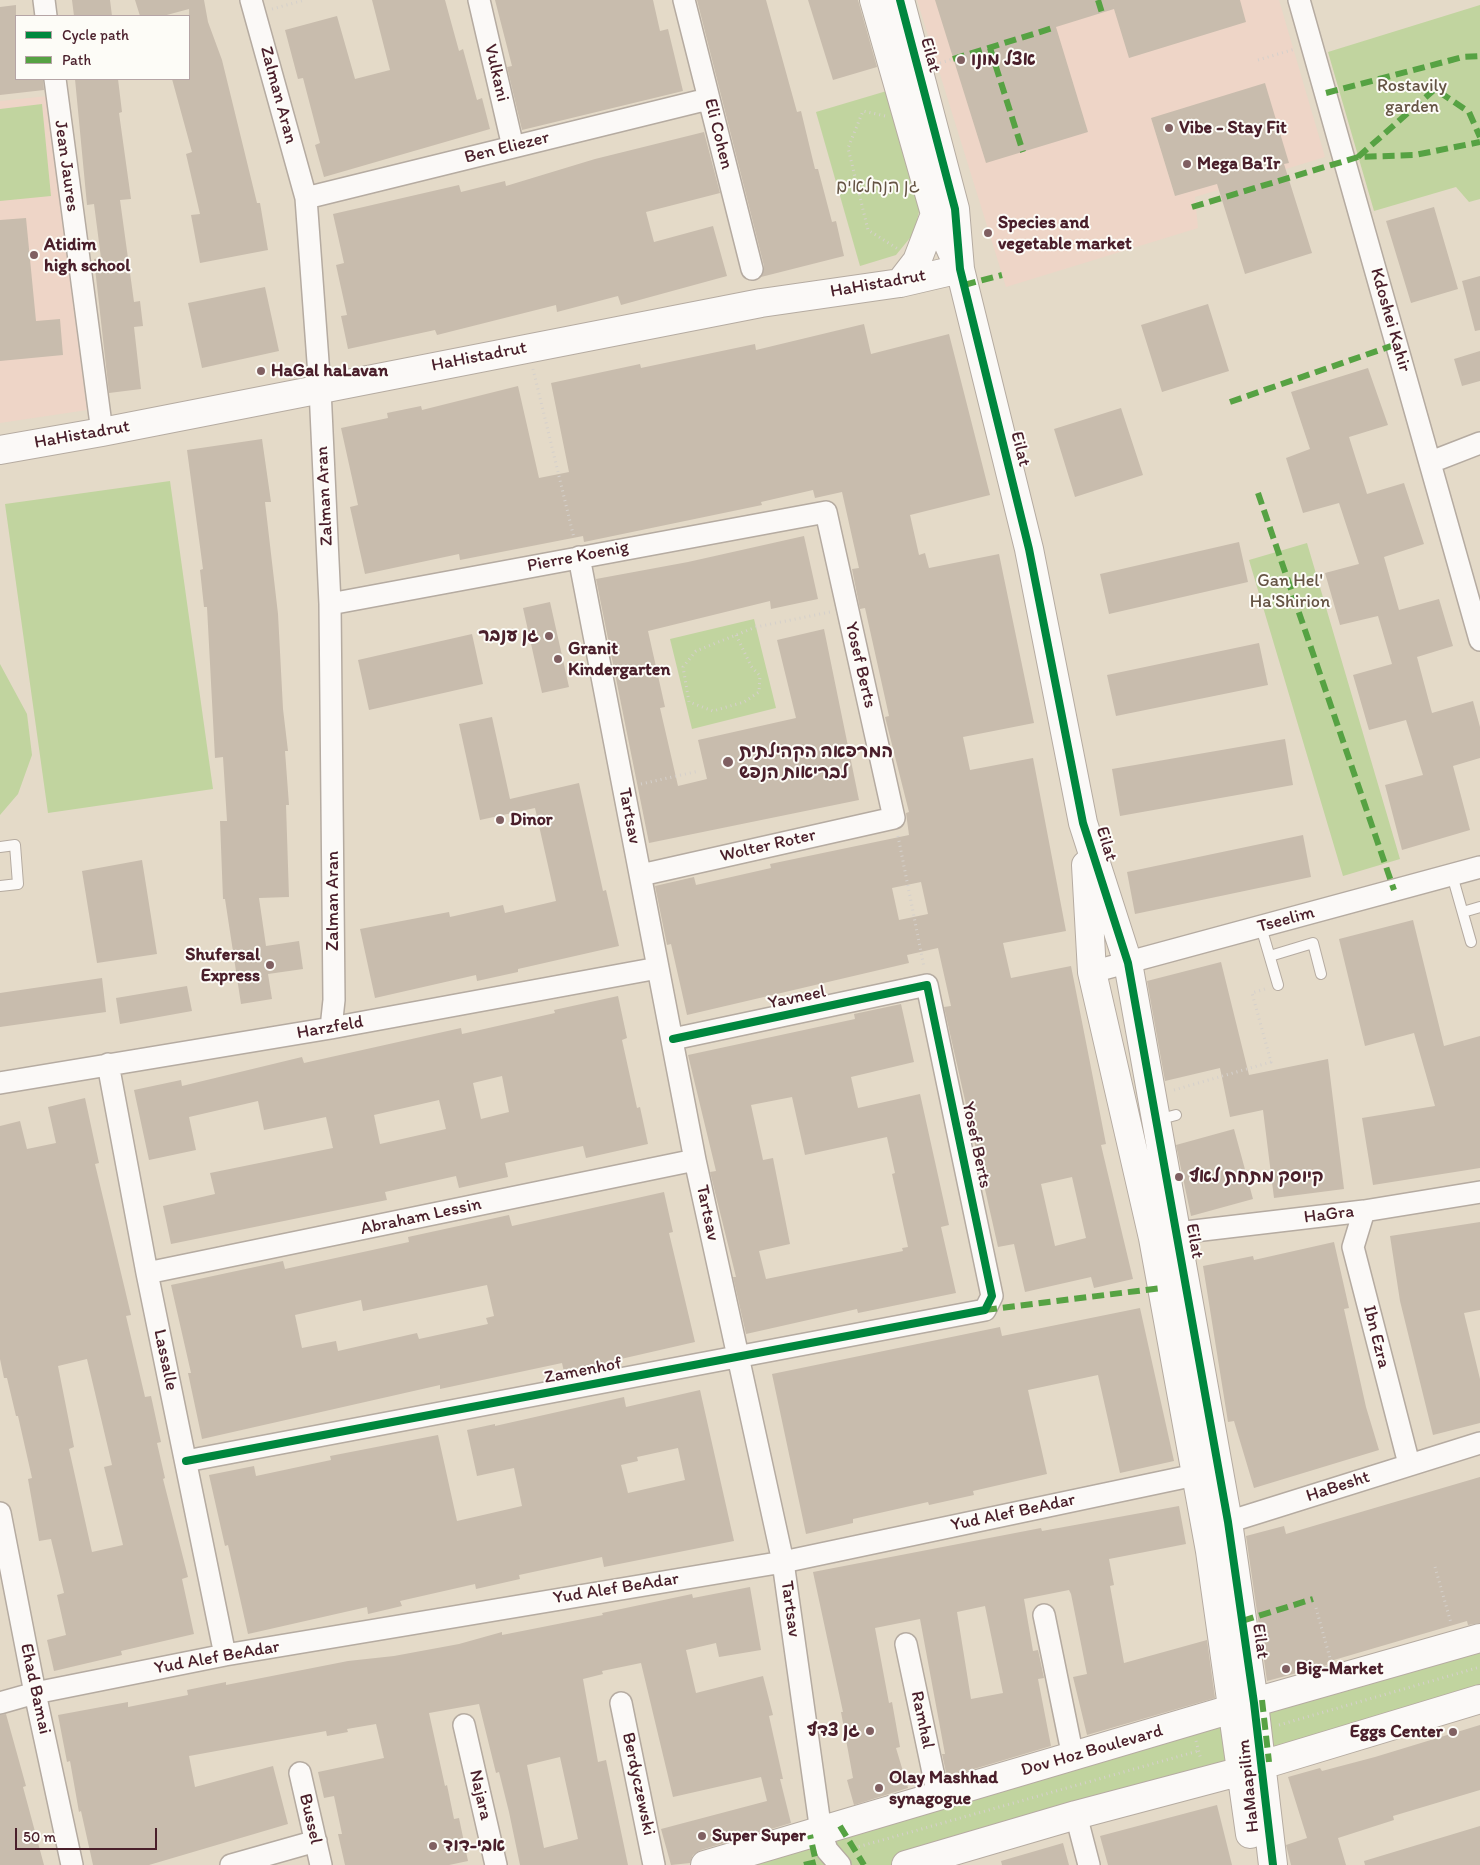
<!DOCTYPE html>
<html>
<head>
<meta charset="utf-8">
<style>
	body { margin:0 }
	#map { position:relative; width:1480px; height:1865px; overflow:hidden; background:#e4dac8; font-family:Itim,sans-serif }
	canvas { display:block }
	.legend { position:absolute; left:15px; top:15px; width:175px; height:65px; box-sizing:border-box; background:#fdfcf7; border:1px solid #b5a4a5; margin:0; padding:6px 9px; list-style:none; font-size:15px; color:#4a1f2b }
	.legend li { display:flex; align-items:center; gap:10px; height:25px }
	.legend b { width:25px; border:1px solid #b5a4a5 }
	.scale { position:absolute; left:15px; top:1828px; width:142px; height:22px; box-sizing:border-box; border:2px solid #4a1f2b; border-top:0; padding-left:6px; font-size:15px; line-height:18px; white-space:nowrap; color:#4a1f2b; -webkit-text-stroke:4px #fdfcf7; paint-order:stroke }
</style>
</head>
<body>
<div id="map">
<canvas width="1480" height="1865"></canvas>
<ul class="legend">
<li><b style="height:6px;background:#00873e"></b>Cycle path</li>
<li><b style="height:6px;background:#56a243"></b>Path</li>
</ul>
<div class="scale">50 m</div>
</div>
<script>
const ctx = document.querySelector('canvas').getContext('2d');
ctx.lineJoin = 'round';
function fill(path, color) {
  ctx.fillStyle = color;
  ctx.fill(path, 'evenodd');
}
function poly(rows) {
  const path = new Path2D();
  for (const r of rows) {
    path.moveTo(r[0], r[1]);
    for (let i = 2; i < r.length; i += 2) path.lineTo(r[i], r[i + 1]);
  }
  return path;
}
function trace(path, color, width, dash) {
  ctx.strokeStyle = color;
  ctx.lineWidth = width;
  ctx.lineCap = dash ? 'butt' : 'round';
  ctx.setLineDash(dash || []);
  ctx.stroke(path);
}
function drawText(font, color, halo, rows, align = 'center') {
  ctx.font = font + ' Itim,"Playpen Sans Hebrew",sans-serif';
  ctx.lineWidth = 4;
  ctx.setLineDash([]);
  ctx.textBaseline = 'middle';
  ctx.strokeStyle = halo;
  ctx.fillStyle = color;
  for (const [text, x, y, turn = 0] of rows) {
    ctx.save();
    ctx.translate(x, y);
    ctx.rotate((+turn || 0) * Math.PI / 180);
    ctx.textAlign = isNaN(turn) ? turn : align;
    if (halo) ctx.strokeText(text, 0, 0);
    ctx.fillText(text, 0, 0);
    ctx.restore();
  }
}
const built = poly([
	[917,0,1279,0,1325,157,1195,197,1198,228,1006,287],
	[48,96,87,410,0,423,0,101]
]);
const green = poly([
	[1480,5,1480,199,1469,202,1456,187,1374,211,1328,52],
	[890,90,922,199,914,233,896,255,860,266,816,112],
	[42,104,51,196,0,201,0,109],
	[170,481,213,789,48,813,5,504],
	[1307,543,1400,859,1343,876,1249,560],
	[754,619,776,708,692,729,670,639],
	[0,664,27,714,32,755,18,794,0,815],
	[1480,1638,1480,1699,1262,1765,1262,1700],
	[1233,1709,1242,1771,906,1865,705,1865]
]);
const building = poly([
	[72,0,110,0,112,16,74,16],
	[135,0,204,0,208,22,222,60,257,203,260,203,268,250,200,263,191,215,200,214,186,154,192,152,172,79,189,79,189,9,163,16,140,16],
	[372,0,445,0,459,51,463,49,477,100,482,98,490,129,324,177,315,145,320,143,303,78,298,79,285,30,337,16,355,79,390,70],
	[495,0,653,0,660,31,668,29,683,91,522,130,507,67,512,66],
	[697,0,766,0,797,112,801,111,815,169,818,169,832,222,836,221,844,256,761,277,764,266],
	[808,0,858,0,877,67,833,80],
	[935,0,1240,0,1246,22,1129,58,1114,9,1056,27,1088,132,986,163],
	[16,5,16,79,43,79,44,90,0,95,0,7],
	[75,79,118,79,122,112,119,113,131,199,120,200,134,302,140,301,143,326,134,327,141,389,109,393,94,259,101,258,94,204,87,205],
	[1265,83,1289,163,1284,164,1312,253,1245,274,1217,184,1175,196,1151,118],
	[704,132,720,193,646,212,654,242,713,226,727,276,621,305,618,296,557,312,556,305,437,335,435,330,348,349,341,316,347,315,336,265,344,263,333,214,459,185,461,192,505,181,506,186,595,159],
	[1434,207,1458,289,1411,303,1386,221],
	[26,218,36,321,60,319,63,355,0,361,0,220],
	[1480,276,1480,330,1475,331,1462,281],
	[265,287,279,351,202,368,188,303],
	[1208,304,1229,371,1162,392,1141,325],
	[864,324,871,354,949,334,990,495,910,515,919,555,925,553,929,568,999,554,1034,723,963,737,970,770,1033,758,1066,931,1003,943,1011,978,1071,966,1106,1144,1101,1145,1133,1279,1094,1288,1091,1277,1025,1292,1014,1244,998,1247,944,1007,951,1006,938,948,907,955,909,963,687,1015,671,944,667,945,655,886,694,877,696,885,771,868,770,864,909,835,906,813,909,812,885,717,889,716,865,608,860,609,852,569,859,568,842,492,815,498,813,490,761,502,762,505,584,542,583,536,460,560,459,554,365,574,350,507,358,505,341,428,388,418,387,413,421,406,422,410,518,386,539,478,569,472,551,383,640,364,641,368,755,344,756,350],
	[921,882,928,914,899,920,892,888],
	[1072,1177,1086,1238,1055,1246,1041,1184],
	[1480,351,1480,381,1462,386,1454,359],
	[1368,368,1388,425,1349,437,1367,494,1404,483,1424,544,1384,557,1399,610,1439,599,1453,646,1417,657,1432,713,1473,701,1480,727,1480,758,1453,766,1470,830,1402,850,1385,785,1423,775,1406,720,1369,730,1353,675,1392,664,1378,616,1340,625,1325,573,1359,564,1339,503,1303,513,1286,458,1310,449,1291,392],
	[1121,408,1143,475,1075,497,1054,429],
	[262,439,271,502,265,502,278,614,283,709,288,751,285,751,289,805,286,805,289,897,259,898,266,946,299,941,303,969,268,974,272,999,241,1004,225,899,223,899,220,821,227,821,223,757,215,758,207,607,204,607,200,570,203,569,187,450],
	[804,536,818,599,771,609,770,601,648,631,665,707,660,708,678,786,707,779,698,740,796,718,777,640,824,629,859,800,649,843,596,579,688,562],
	[1239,542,1248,582,1109,614,1100,574],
	[550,602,569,687,542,693,523,608],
	[472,634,483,684,369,710,358,660],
	[1259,643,1268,685,1116,716,1107,675],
	[492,717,510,799,579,783,603,891,606,890,619,946,518,969,518,972,477,981,476,975,375,998,360,929,449,912,450,917,503,905,505,913,556,901,535,808,480,820,459,724],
	[1285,739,1293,785,1120,816,1112,769],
	[1303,835,1311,877,1135,914,1127,872],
	[142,860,157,954,97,963,82,871],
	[1413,920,1444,1046,1480,1036,1480,1168,1373,1185,1362,1118,1435,1106,1414,1033,1365,1046,1339,939],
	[1221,962,1249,1075,1328,1059,1344,1189,1274,1198,1263,1110,1230,1117,1220,1068,1165,1081,1147,981],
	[102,978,106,1012,0,1027,0,993],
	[187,986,192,1011,120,1024,116,998],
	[618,996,627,1038,622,1040,637,1108,640,1107,648,1144,586,1158,583,1146,505,1163,508,1177,459,1188,456,1176,385,1192,387,1200,171,1244,163,1206,215,1194,210,1173,333,1148,326,1117,264,1130,258,1101,189,1117,196,1150,149,1160,134,1090,181,1080,182,1086,302,1057,304,1063,461,1028,462,1034,555,1013,554,1010],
	[502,1076,509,1112,481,1119,473,1083],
	[439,1100,446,1129,380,1144,374,1115],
	[901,1004,914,1062,851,1077,858,1108,920,1094,949,1225,941,1227,956,1293,858,1313,857,1309,746,1334,733,1277,736,1277,710,1172,716,1171,688,1055,855,1019,854,1014],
	[792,1097,805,1155,887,1137,895,1173,892,1174,908,1247,902,1248,903,1251,766,1279,759,1251,790,1244,773,1158,763,1160,751,1105],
	[85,1098,99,1163,95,1164,131,1315,126,1316,145,1397,151,1396,161,1442,157,1443,165,1478,163,1479,188,1577,182,1579,194,1634,121,1651,122,1655,54,1671,47,1640,66,1635,57,1595,64,1593,51,1539,39,1541,28,1479,32,1478,18,1416,16,1416,7,1378,4,1378,0,1359,0,1126,20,1121,27,1149,56,1143,48,1107],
	[87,1359,112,1465,104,1467,123,1545,92,1552,69,1449,74,1447,58,1366],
	[1234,1129,1253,1199,1191,1216,1176,1145],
	[664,1192,673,1232,669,1233,695,1342,564,1372,562,1363,440,1389,440,1385,202,1439,188,1373,191,1373,171,1285,283,1261,285,1269,409,1242,408,1237,509,1215,512,1226],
	[487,1285,494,1316,486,1318,488,1324,419,1339,417,1333,338,1351,336,1341,302,1348,295,1315,361,1300,363,1311],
	[1480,1222,1480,1310,1464,1313,1480,1379,1480,1423,1433,1435,1400,1301,1390,1236],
	[1334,1242,1349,1308,1344,1309,1366,1407,1379,1450,1254,1488,1234,1421,1228,1422,1203,1266,1253,1256,1254,1260],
	[1140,1308,1174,1461,1120,1473,1098,1375,1028,1390,1047,1474,973,1491,974,1495,929,1505,928,1502,853,1519,853,1523,806,1534,772,1374,1000,1327,1002,1336],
	[700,1390,734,1541,604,1567,602,1557,519,1575,520,1579,476,1589,475,1584,400,1601,402,1606,368,1614,367,1607,248,1634,228,1545,225,1546,209,1475,254,1466,256,1476,331,1460,330,1456,438,1435,457,1521,522,1506,514,1468,477,1476,467,1430,495,1424,495,1426,624,1397,626,1407],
	[678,1448,685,1480,628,1493,621,1465,638,1461,637,1457],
	[1480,1477,1480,1623,1468,1625,1467,1621,1327,1662,1327,1665,1267,1681,1246,1536,1284,1526,1286,1534],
	[1179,1506,1186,1544,1109,1559,1114,1585,1110,1586,1124,1663,1207,1640,1215,1698,1087,1735,1073,1677,1087,1674,1071,1594,1069,1590,1024,1599,1033,1651,1038,1650,1044,1678,1038,1679,1051,1746,947,1777,942,1754,945,1754,920,1619,875,1628,889,1703,892,1702,900,1747,896,1748,908,1788,854,1805,847,1780,853,1778,841,1712,843,1712,813,1572,1041,1528,1042,1531],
	[985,1606,1003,1693,971,1699,957,1612],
	[750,1587,761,1650,719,1657,716,1643,686,1650,696,1693,763,1676,773,1715,769,1716,783,1779,780,1779,791,1823,701,1850,693,1855,690,1863,671,1865,661,1829,767,1801,761,1777,673,1797,641,1663,602,1671,603,1674,583,1679,598,1762,606,1760,628,1865,520,1865,509,1812,499,1772,496,1773,479,1704,429,1713,445,1786,447,1785,454,1819,459,1818,468,1861,449,1865,345,1865,338,1834,342,1834,334,1796,324,1798,318,1772,384,1758,376,1724,347,1729,348,1732,327,1736,326,1731,189,1756,195,1787,273,1766,288,1824,149,1865,93,1865,81,1811,79,1812,70,1761,67,1762,58,1715,128,1702,128,1707,188,1695,187,1690,226,1682,226,1685,348,1661,394,1656,459,1644,502,1632,502,1635,603,1615,602,1613,692,1594,693,1598],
	[560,1757,578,1839,544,1848,527,1765],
	[6,1714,26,1786,23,1787,44,1865,0,1865,0,1715],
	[1480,1725,1480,1790,1393,1816,1394,1820,1338,1838,1346,1865,1291,1865,1286,1845,1307,1838,1288,1777,1320,1768,1322,1771,1375,1757],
	[1217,1805,1232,1865,1108,1865,1100,1836],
	[1480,1826,1480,1865,1365,1865,1364,1861],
	[1063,1843,1069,1865,1002,1865,1001,1861]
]);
const path = poly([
	[272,9,305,0],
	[1258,60,1295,49],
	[940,63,953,59],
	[885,116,863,111,848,148,868,230,898,249],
	[533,369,574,538],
	[736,635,751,666,760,676,759,692,744,702,713,711,689,702,683,667,696,651,756,627,830,612],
	[641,784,699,771],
	[898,836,924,967],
	[1174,1090,1271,1062,1252,993,1265,989],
	[1435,1567,1451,1623],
	[1316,1608,1330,1658],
	[1279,1725,1480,1667],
	[1196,1741,1201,1760],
	[854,1848,1198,1751]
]);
const lane = poly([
	[0,847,15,845,18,884,0,886],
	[1452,875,1471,942],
	[1463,912,1480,907],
	[1261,927,1278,985],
	[1270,956,1313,943,1321,974],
	[1157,1120,1176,1115]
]);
const street = poly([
	[44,0,46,16],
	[251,0,306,198,320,389,330,604,334,1000,331,1028],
	[479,0,513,147],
	[684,0,752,269],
	[1299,0,1480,640],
	[55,79,102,432],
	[306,198,708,99],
	[1431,462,1480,443],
	[579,557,695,1160,783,1562,821,1832,827,1850,840,1865],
	[330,604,826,512,894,818,641,875],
	[1092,972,1480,867],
	[108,1064,147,1273,225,1655],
	[0,1083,331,1028,658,968],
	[1364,1211,1353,1247,1409,1464],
	[1177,1233,1364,1211,1480,1192],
	[147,1273,695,1160],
	[186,1461,985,1310,992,1296,927,985,673,1039],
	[0,1513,35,1693,72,1865],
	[1220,1535,1228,1522,1480,1443],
	[1044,1615,1073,1757],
	[906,1644,938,1796],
	[0,1703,35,1693,225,1655,783,1562,1195,1475,1203,1462],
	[621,1703,654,1865],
	[464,1725,496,1865],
	[300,1773,321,1865],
	[1076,1815,1089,1865],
	[231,1865,316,1841]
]);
const secondary = poly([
	[874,0,935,214,952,252],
	[900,0,955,209,960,269,1029,549,1083,823,1128,963,1228,1522,1254,1703,1273,1865],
	[900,283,917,261,935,214],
	[0,450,102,432,761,303,900,283,960,269],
	[1086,865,1092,972,1153,1238,1210,1551,1250,1834],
	[705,1865,1262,1700,1480,1638],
	[906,1865,1076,1815,1242,1771,1480,1699]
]);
const quiet = poly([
	[1098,0,1102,13],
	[990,48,1023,152],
	[953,59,1056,27],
	[1326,93,1463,57,1480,56],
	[1358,157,1435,89,1469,112,1480,137],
	[1192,207,1358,157,1415,155,1480,142],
	[964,285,1002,275],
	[1230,402,1397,344],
	[1258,493,1394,890],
	[985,1310,1161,1288],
	[1242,1621,1313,1599],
	[1262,1700,1269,1762],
	[840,1826,864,1865],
	[804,1865,816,1862,810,1835]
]);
const cycleway = poly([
	[900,0,955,209,960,269,1029,549,1083,823,1128,963,1228,1522,1254,1703,1273,1865],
	[186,1461,985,1310,992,1296,927,985,673,1039]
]);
const markers = [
	[961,60,5,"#806062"],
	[1169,128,5,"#806062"],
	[1187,164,5,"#806062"],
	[988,233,5,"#806062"],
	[34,255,5,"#806062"],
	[261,371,5,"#806062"],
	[549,636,5,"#806062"],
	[558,659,5,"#806062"],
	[728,762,6,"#806062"],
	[500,820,5,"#806062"],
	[270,965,5,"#806062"],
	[1179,1177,5,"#806062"],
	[1286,1669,5,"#806062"],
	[870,1731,5,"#806062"],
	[1453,1732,5,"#806062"],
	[879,1788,5,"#806062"],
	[702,1836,5,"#806062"],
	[433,1846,5,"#806062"]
];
const streetNames = [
	["Eilat",930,55,75],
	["Vulkani",496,73,77],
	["Zalman Aran",278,95,75],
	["Eli Cohen",718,134,76],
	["Ben Eliezer",507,148,-14],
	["Jean Jaures",66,166,82],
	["HaHistadrut",878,284,-10],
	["Kdoshei Kahir",1390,320,74],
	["HaHistadrut",479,357,-11],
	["HaHistadrut",82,435,-10],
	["Eilat",1020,449,76],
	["Zalman Aran",325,496,-93],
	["Pierre Koenig",578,557,-11],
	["Yosef Berts",860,665,77],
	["Tartsav",629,816,79],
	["Eilat",1106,844,73],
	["Wolter Roter",768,846,-13],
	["Zalman Aran",333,901,-90],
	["Tseelim",1286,920,-15],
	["Yavneel",797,998,-12],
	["Harzfeld",330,1028,-10],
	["Yosef Berts",976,1145,78],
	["Tartsav",707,1213,78],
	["HaGra",1329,1215,-7],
	["Abraham Lessin",421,1217,-12],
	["Eilat",1194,1241,80],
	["Ibn Ezra",1376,1337,76],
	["Lassalle",165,1360,78],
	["Zamenhof",583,1371,-11],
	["HaBesht",1338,1487,-18],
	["Yud Alef BeAdar",1013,1513,-12],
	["Yud Alef BeAdar",616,1589,-9],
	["Tartsav",790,1609,82],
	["Eilat",1260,1641,82],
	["Yud Alef BeAdar",217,1658,-10],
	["Ehad Bamai",35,1689,78],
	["Ramhal",922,1720,78],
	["Dov Hoz Boulevard",1092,1751,-16],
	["Berdyczewski",638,1784,78],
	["HaMaapilim",1249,1786,-96],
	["Najara",480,1795,77],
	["Bussel",310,1819,77]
];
const poiNames = [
	["אצל מונו",971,60],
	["Vibe - Stay Fit",1179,128],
	["Mega Ba'Ir",1197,164],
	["Species and",998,223],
	["vegetable market",998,244],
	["Atidim",44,245],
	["high school",44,266],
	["HaGal haLavan",271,371],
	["גן ענבר",539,636,"right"],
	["Granit",568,649],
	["Kindergarten",568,670],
	["המרפאה הקהילתית",739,752],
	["לבריאות הנפש",739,773],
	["Dinor",510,820],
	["Shufersal",260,955,"right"],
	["Express",260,976,"right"],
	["קיוסק מתחת לאף",1189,1177],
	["Big-Market",1296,1669],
	["גן צדף",860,1731,"right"],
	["Eggs Center",1443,1732,"right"],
	["Olay Mashhad",889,1778],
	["synagogue",889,1799],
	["Super Super",712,1836],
	["אבי-דוד",443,1846]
];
const parkNames = [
	["Rostavily",1412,86],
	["garden",1412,107],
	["גן הנחלאים",878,187],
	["Gan Hel'",1290,581],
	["Ha'Shirion",1290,602]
];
fill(built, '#eed5c7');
fill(green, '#c1d49f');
fill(building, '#c8bcad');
trace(lane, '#b5aba1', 12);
trace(street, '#b5aba1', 24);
trace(secondary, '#b5aba1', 30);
trace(path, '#d5d0cb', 3, [1, 4]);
trace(lane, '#fbf9f7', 10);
trace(street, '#fbf9f7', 21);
trace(secondary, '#fbf9f7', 28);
trace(quiet, '#56a243', 6, [12, 6]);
trace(cycleway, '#00873e', 8);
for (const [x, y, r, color] of markers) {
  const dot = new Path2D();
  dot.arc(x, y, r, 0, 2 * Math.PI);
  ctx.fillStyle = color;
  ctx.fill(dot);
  trace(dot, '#fdfcf7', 2);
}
drawText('18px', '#4a1f2b', '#fdfcf7', streetNames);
drawText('bold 18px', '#4a1f2b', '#fdfcf7', poiNames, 'left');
drawText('18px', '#655444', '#fdfcf7', parkNames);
</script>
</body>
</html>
